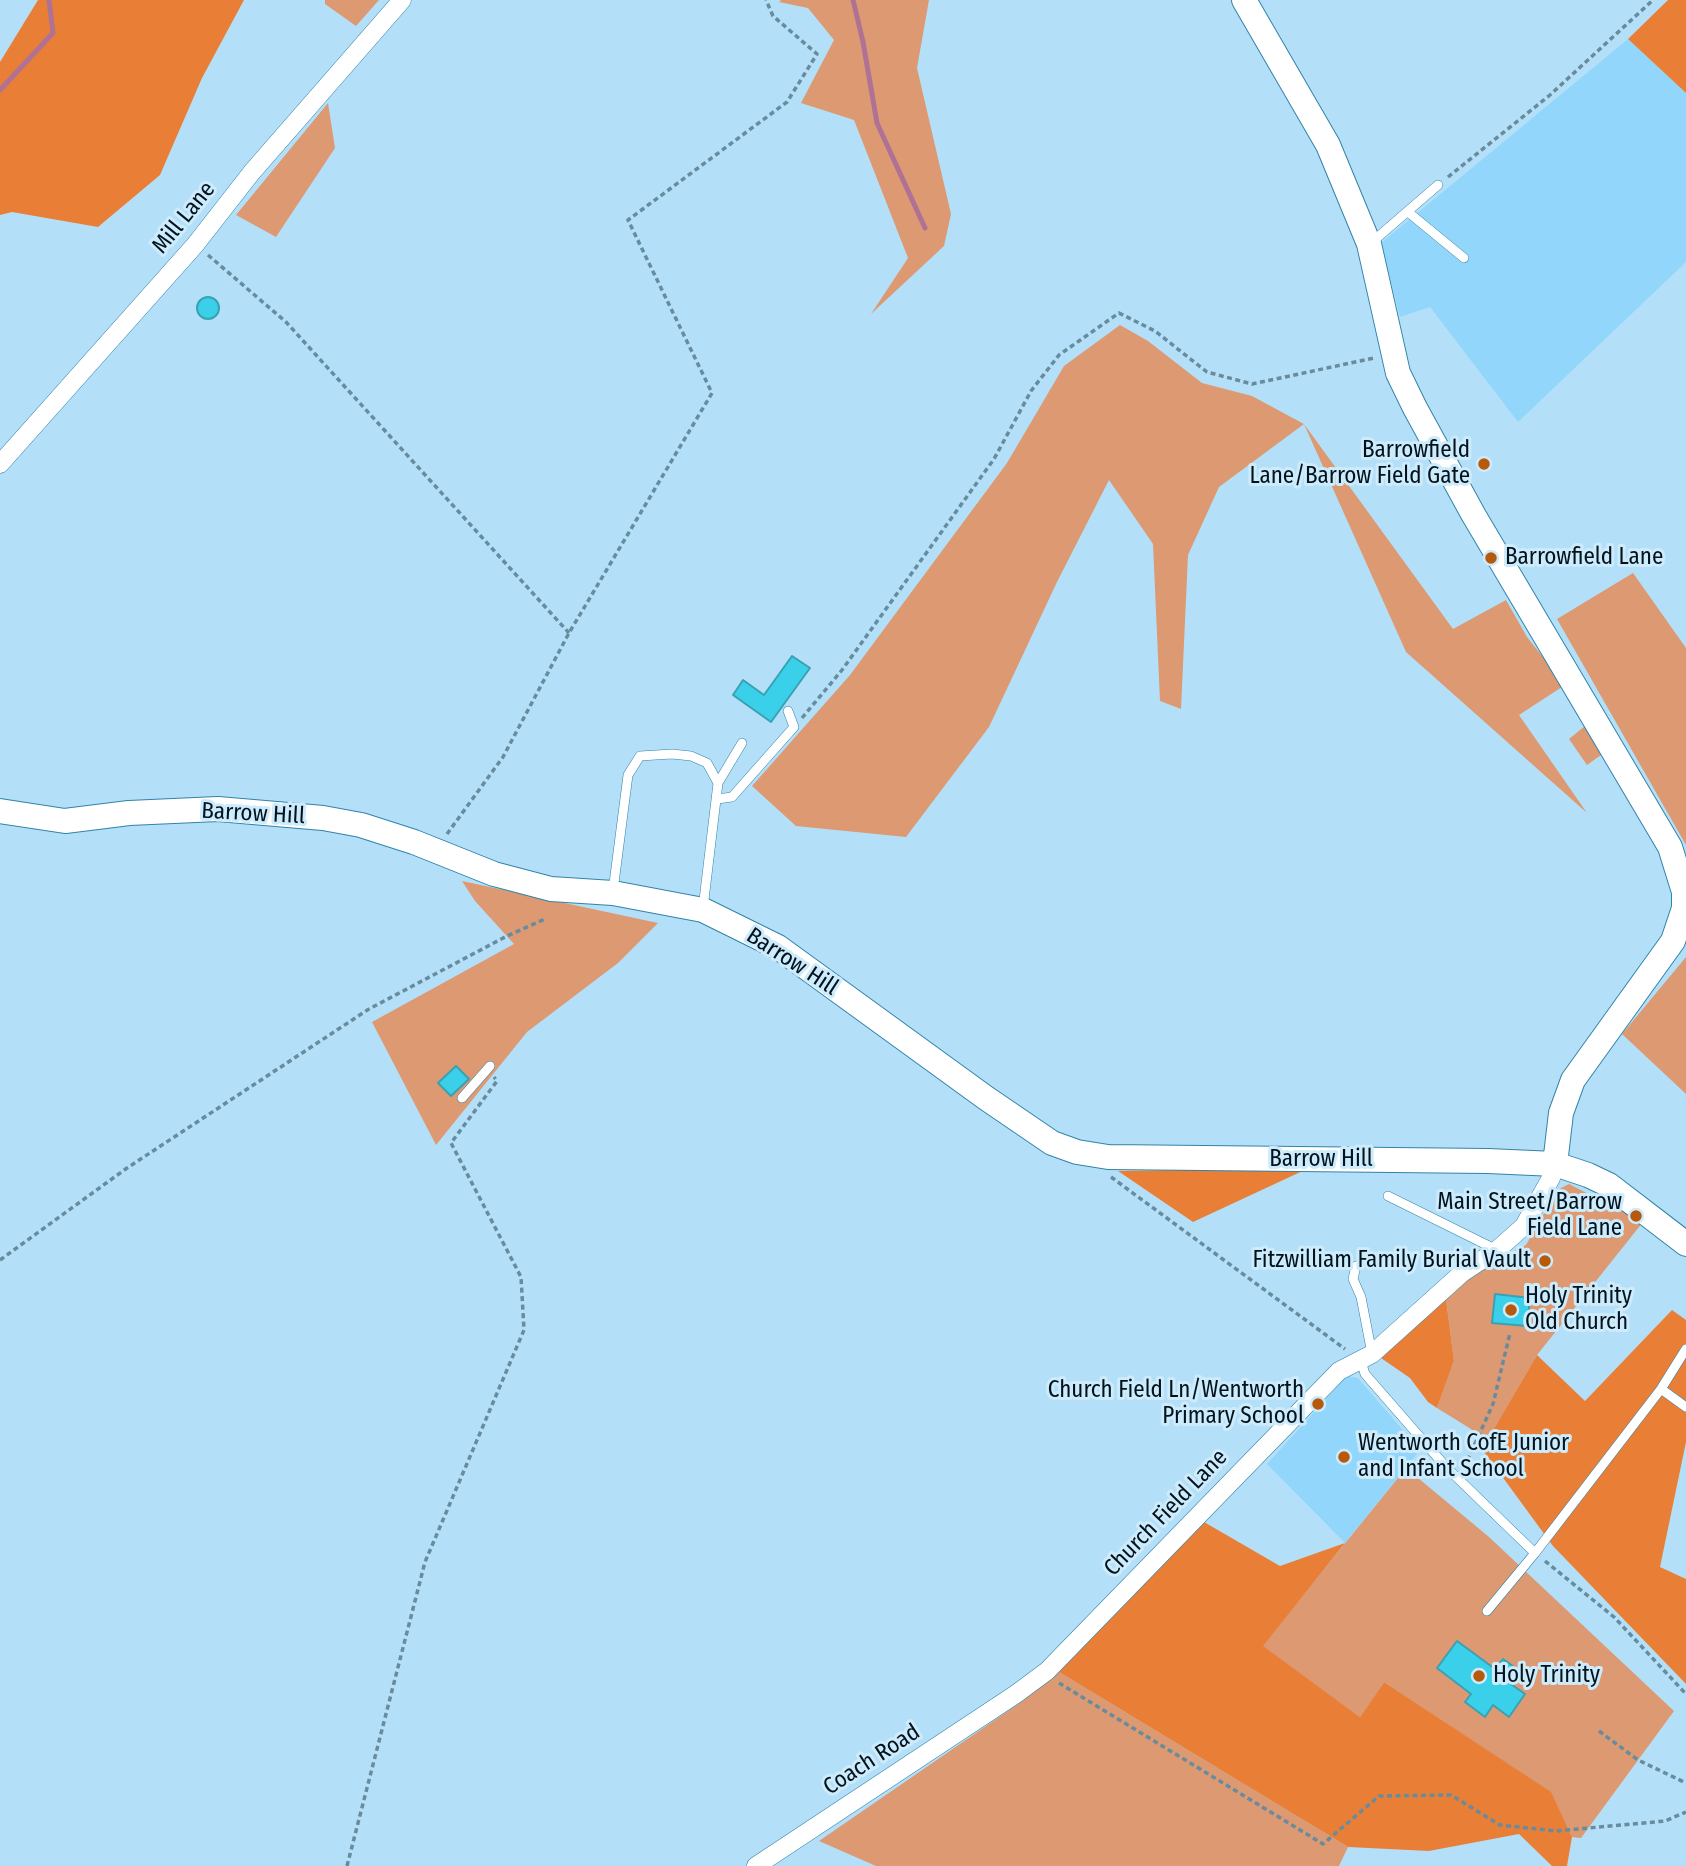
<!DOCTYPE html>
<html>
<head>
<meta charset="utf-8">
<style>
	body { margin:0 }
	canvas { display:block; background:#b3e0f8 }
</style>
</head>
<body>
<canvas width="1686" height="1866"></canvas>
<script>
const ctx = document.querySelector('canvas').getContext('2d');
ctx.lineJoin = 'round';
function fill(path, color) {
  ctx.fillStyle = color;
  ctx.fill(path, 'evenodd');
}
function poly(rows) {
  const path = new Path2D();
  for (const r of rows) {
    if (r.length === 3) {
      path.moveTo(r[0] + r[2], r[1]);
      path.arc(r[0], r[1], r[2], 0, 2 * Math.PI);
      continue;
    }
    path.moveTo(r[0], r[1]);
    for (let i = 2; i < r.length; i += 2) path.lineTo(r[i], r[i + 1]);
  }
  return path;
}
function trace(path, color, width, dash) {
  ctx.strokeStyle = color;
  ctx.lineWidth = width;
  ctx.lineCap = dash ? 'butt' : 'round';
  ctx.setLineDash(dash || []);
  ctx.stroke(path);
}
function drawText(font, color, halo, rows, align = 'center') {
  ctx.font = font + ' "Fira Sans Condensed",sans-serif';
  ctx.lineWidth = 6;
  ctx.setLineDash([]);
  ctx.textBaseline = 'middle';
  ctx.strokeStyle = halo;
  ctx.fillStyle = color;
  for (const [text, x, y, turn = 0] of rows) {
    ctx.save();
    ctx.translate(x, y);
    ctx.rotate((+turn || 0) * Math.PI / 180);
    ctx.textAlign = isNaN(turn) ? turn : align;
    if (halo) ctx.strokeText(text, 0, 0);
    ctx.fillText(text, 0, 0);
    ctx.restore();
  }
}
const built = poly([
	[1628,39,1686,93,1686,262,1518,422,1430,307,1400,317,1381,243],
	[1347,1376,1358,1378,1420,1450,1345,1543,1267,1464]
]);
const green = poly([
	[325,0,379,0,356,26,325,4],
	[781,0,929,0,917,68,951,214,944,246,871,314,908,258,854,120,801,103,834,40,808,8,779,2],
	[328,103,335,148,276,237,236,215],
	[1120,325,1148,341,1202,383,1252,396,1304,424,1453,629,1506,600,1527,637,1565,685,1519,715,1587,813,1406,652,1304,424,1219,487,1188,555,1181,709,1160,701,1153,544,1109,480,1057,582,989,727,906,837,796,826,752,786,850,675,1007,463,1064,366],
	[1633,573,1686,648,1686,845,1557,619],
	[1585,726,1601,755,1587,765,1569,739],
	[462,881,658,923,618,963,527,1032,436,1145,372,1022,514,944,475,901],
	[1686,957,1686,1094,1622,1034],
	[1569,1184,1643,1222,1537,1355,1482,1449,1471,1429,1437,1408,1454,1361,1446,1299,1466,1276,1526,1245,1557,1190],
	[1406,1468,1489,1537,1674,1711,1581,1838,1572,1837,1550,1792,1384,1682,1360,1717,1262,1646],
	[1059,1672,1348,1847,1339,1866,876,1866,819,1841,1021,1702]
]);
const forest = poly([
	[38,0,244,0,202,78,160,175,98,227,12,212,0,215,0,62],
	[1668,0,1686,0,1686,93,1628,39],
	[1309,1168,1193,1222,1118,1171],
	[1446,1299,1454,1361,1437,1408,1428,1402,1410,1378,1381,1358],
	[1672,1310,1686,1320,1686,1442,1660,1567,1686,1579,1686,1684,1553,1546,1482,1449,1537,1355,1585,1401],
	[1204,1522,1280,1566,1345,1543,1263,1646,1360,1717,1384,1682,1551,1792,1572,1837,1567,1866,1552,1866,1519,1834,1429,1851,1348,1847,1059,1672]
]);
const stream = poly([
	[853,0,863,42,877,123,925,228],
	[0,90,53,33,49,0]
]);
const building = poly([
	[208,308,11],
	[792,656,810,668,771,722,733,695,743,680,764,695,792,656],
	[456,1066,469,1079,451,1096,438,1083,456,1066],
	[1495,1294,1530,1298,1527,1326,1492,1323,1495,1294],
	[1457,1641,1495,1669,1503,1659,1517,1669,1508,1682,1525,1694,1509,1717,1493,1705,1485,1717,1465,1702,1471,1694,1437,1668,1457,1641]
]);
const path = poly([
	[1448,177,1550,95,1653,0],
	[208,255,286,322,569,633],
	[802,718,842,670,994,459,1031,391,1059,355,1119,313,1155,331,1207,372,1252,384,1374,358],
	[447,834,503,757,569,633,712,393,628,220,787,102,817,54,773,16,766,0],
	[1111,1177,1345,1349],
	[0,1260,127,1168,369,1009,507,936,545,919],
	[1464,1468,1493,1404,1510,1333],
	[1545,1561,1614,1617,1686,1694],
	[1059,1683,1323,1844,1379,1796,1451,1795,1500,1825,1556,1831,1665,1821,1686,1812],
	[1599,1731,1638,1760,1686,1783],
	[347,1866,425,1562,524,1330,521,1277,451,1143,497,1081,494,1077]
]);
const lane = poly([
	[1408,212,1464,258],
	[1371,243,1438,185],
	[718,783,742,743],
	[717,799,732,797,794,727,788,711],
	[613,891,628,775,640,756,672,754,691,756,707,763,718,783,703,908],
	[462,1098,490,1066],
	[1388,1196,1497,1250],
	[1356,1266,1353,1279,1361,1297,1372,1354],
	[1361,1361,1365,1374,1446,1467,1535,1553],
	[1661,1389,1686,1407],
	[1487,1611,1535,1553,1661,1389,1686,1349]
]);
const street = poly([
	[0,464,195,245,252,172,402,0],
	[756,1866,1016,1694,1047,1671,1339,1371,1372,1354,1462,1273,1497,1250,1524,1226,1551,1178,1555,1164]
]);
const secondary = poly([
	[1244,0,1328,145,1369,244,1398,373,1415,408,1473,514,1670,847,1684,892,1684,908,1673,941,1573,1080,1561,1113,1555,1164],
	[0,811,65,821,129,813,218,809,323,818,361,825,414,842,494,874,551,889,613,893,703,910,778,947,986,1098,1052,1143,1077,1152,1108,1157,1488,1161,1555,1164,1588,1175,1609,1185,1686,1244]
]);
const markers = [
	[1484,464,7,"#b7590b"],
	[1491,558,7,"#b7590b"],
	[1636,1216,7,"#b7590b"],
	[1545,1261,7,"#b7590b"],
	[1511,1310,7,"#b7590b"],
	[1318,1404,7,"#b7590b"],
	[1344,1457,7,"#b7590b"],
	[1479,1676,7,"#b7590b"]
];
const streetNames = [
	["Mill Lane",184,218,-51],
	["Barrow Hill",253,814,3],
	["Barrow Hill",792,962,33],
	["Barrow Hill",1321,1160],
	["Church Field Lane",1166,1513,-46],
	["Coach Road",872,1760,-33]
];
const poiNames = [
	["Barrowfield",1470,451],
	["Lane/Barrow Field Gate",1470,477],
	["Barrowfield Lane",1505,558,"left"],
	["Main Street/Barrow",1622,1203],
	["Field Lane",1622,1229],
	["Fitzwilliam Family Burial Vault",1531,1261],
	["Holy Trinity",1525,1297,"left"],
	["Old Church",1525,1323,"left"],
	["Church Field Ln/Wentworth",1304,1391],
	["Primary School",1304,1417],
	["Wentworth CofE Junior",1358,1444,"left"],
	["and Infant School",1358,1470,"left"],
	["Holy Trinity",1493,1676,"left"]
];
fill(built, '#92d7fb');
fill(green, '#dc9972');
fill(forest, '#e97f36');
trace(stream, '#af7294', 5);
fill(building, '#3bd0e9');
trace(building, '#3aa1b3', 2);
trace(lane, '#3183a8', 10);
trace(street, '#3183a8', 19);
trace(secondary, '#3183a8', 26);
trace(path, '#688b9d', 3.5, [5, 3.5]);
trace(lane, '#fff', 9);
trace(street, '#fff', 18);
trace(secondary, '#fff', 24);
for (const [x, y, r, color] of markers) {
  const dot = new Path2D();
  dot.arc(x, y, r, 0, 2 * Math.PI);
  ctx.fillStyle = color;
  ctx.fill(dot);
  trace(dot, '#cdebfb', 2.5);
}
drawText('23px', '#00131e', '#cdebfb', streetNames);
drawText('23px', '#00131e', '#cdebfb', poiNames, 'right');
</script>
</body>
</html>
